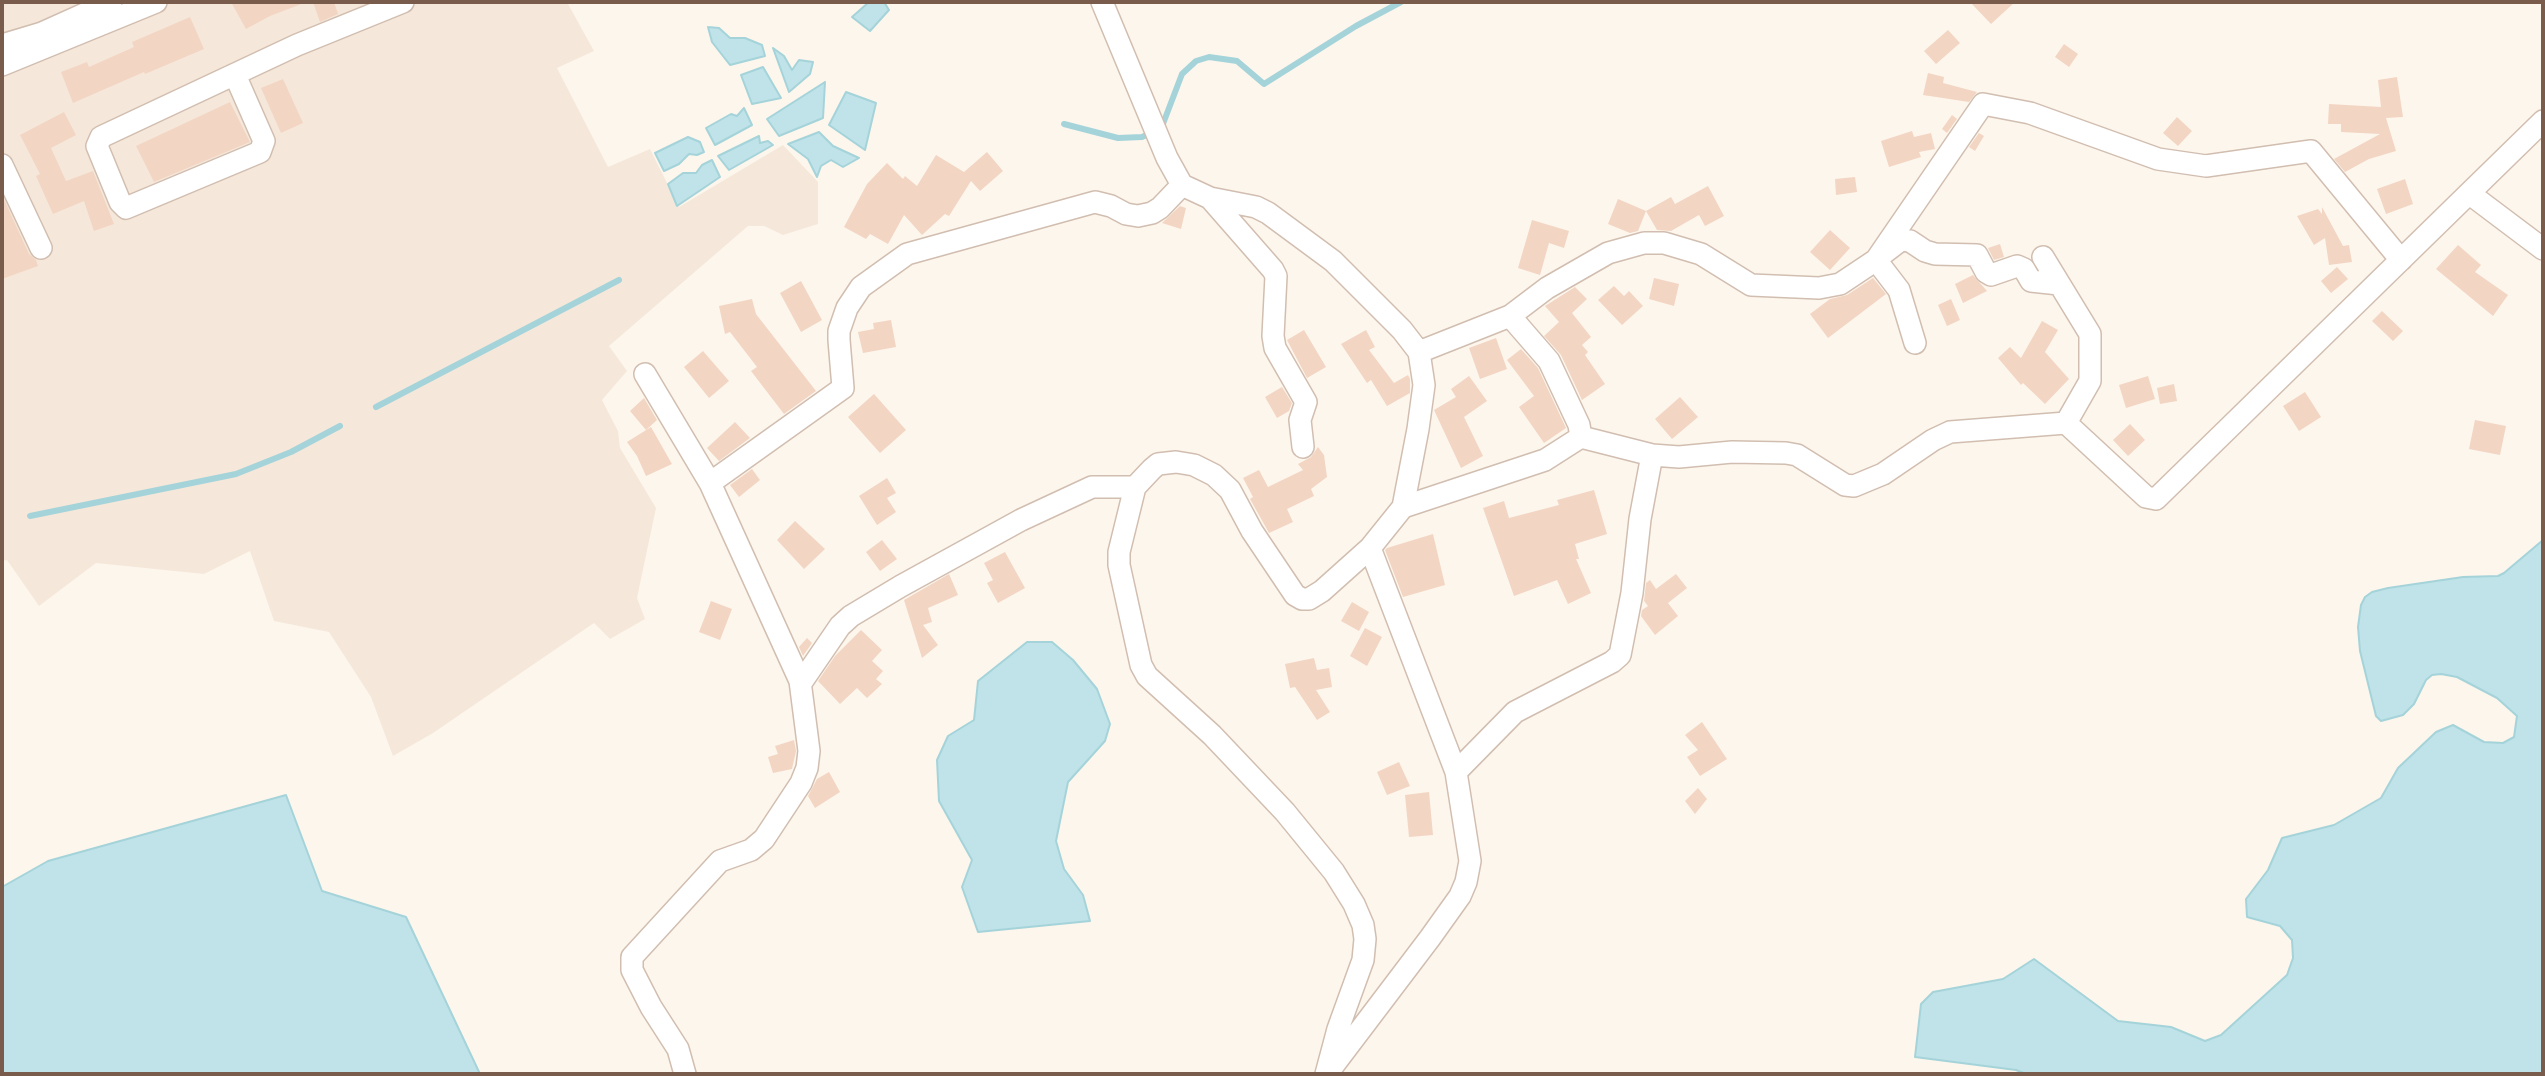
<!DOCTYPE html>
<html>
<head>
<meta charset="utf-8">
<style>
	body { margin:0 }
	#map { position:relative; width:2545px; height:1076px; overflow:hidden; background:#fdf6ec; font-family:"Public Sans",sans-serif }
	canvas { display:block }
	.frame { position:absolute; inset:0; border:4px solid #7a5c4d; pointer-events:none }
</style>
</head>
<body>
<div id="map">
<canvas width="2545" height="1076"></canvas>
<div class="frame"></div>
</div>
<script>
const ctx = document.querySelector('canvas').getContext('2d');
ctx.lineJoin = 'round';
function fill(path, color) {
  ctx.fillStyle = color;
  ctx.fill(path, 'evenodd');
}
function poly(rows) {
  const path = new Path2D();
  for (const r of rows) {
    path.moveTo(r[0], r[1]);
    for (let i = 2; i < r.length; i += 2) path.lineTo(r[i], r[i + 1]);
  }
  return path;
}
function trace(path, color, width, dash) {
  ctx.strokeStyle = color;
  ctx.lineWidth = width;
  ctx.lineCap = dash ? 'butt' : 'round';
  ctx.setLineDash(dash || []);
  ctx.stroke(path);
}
const residential = poly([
	[2,2,567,2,594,51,557,68,608,167,650,149,679,207,783,145,818,182,818,224,783,235,764,226,748,226,609,346,627,371,602,400,618,431,620,448,656,508,637,598,645,619,610,639,594,623,433,733,393,756,371,697,329,632,274,621,250,551,204,574,96,563,39,606,7,560,2,561]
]);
const water = poly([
	[869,2,884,2,889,10,870,31,852,17,869,2],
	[708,27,719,28,730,38,745,38,762,45,765,56,730,65,712,42,708,27],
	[773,48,784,56,792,70,799,60,813,62,810,74,789,92,773,48],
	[763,67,781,98,752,104,741,75,763,67],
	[825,82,823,118,779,136,767,119,825,82],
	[846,92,876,103,865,150,829,125,846,92],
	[744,108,752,125,715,145,706,128,731,114,737,116,744,108],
	[819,132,833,146,859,158,843,167,831,160,821,166,817,177,808,159,788,144,819,132],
	[759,136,760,143,768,141,773,145,729,170,718,156,759,136],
	[688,137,700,142,704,152,697,155,689,154,679,164,664,171,655,153,688,137],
	[712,160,720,177,677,206,668,184,683,173,696,173,702,165,712,160],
	[2543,540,2543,1074,2026,1074,2016,1070,1915,1057,1921,1004,1933,992,2003,979,2034,959,2118,1021,2171,1027,2205,1041,2221,1035,2287,975,2293,958,2292,940,2280,926,2247,917,2246,899,2268,870,2282,838,2334,825,2381,798,2398,768,2436,732,2453,725,2484,742,2503,743,2514,737,2517,716,2497,698,2457,677,2441,674,2432,675,2426,680,2414,704,2403,715,2381,721,2376,716,2360,651,2358,627,2361,605,2365,597,2372,592,2388,588,2463,577,2498,576,2504,573,2543,540],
	[1027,642,1052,642,1073,660,1097,689,1110,724,1105,741,1068,782,1056,841,1064,869,1083,895,1090,921,978,932,962,887,972,860,939,801,937,760,948,736,974,720,978,681,1027,642],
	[286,795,322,891,406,917,480,1074,2,1074,2,887,48,861,286,795]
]);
const stream = poly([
	[1064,124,1118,138,1142,137,1151,133],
	[1161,129,1182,74,1196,61,1209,57,1237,61,1264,84,1356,26,1401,2],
	[376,407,619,280],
	[30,516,236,474,291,452,340,426]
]);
const building = poly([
	[231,2,304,2,304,3,270,16,246,29],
	[313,2,334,2,338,14,320,22],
	[1970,2,2015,2,1991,24],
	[190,17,204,49,145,74,144,72,73,103,61,72,87,62,89,67,134,47,132,42],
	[1948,30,1960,43,1936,64,1924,51],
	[2064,44,2078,54,2069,67,2055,57],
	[1928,73,1944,77,1943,83,1977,92,1969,102,1923,95],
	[2397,77,2403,117,2386,118,2396,151,2369,159,2345,172,2334,159,2380,134,2341,132,2341,124,2328,124,2329,104,2381,107,2378,80],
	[283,79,303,123,281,133,261,88],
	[230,102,250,142,154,182,136,146],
	[64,112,76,135,51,148,66,181,93,171,114,224,94,231,84,201,53,214,36,176,40,174,20,135],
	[1952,115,1957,119,1947,133,1942,129],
	[2177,117,2192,131,2178,146,2163,133],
	[1912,131,1914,137,1931,133,1935,149,1919,152,1921,157,1889,167,1881,141],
	[1979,133,1984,136,1975,151,1969,147],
	[987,152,1003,171,980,191,971,181,949,216,945,214,922,235,904,215,888,244,870,234,866,239,844,227,867,184,887,163,903,179,905,176,917,186,936,155,964,172],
	[1855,177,1857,192,1836,195,1835,179],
	[2405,179,2413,204,2386,214,2377,189],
	[1708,186,1724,216,1705,226,1699,215,1671,231,1657,230,1646,211,1671,197,1675,204],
	[2,195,29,254,36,260,38,266,2,279],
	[1618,199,1646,211,1638,231,1630,233,1608,224],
	[1180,206,1186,208,1181,229,1162,223],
	[2322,207,2343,246,2349,245,2352,262,2329,265,2325,238,2314,245,2297,216,2318,209,2322,214],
	[1532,220,1569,231,1564,248,1549,243,1540,275,1518,268],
	[1830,230,1850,248,1830,270,1810,252],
	[2000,244,2004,257,1994,260,1988,248],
	[2458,245,2481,265,2475,272,2508,295,2493,316,2436,269],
	[2337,267,2348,279,2331,293,2321,281],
	[1973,275,1987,291,1963,303,1955,284],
	[1654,278,1679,284,1674,306,1649,299],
	[1873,278,1886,294,1828,338,1810,314,1830,299,1847,295],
	[801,281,822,320,801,332,780,293],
	[1614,286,1624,296,1629,291,1643,306,1622,325,1598,300],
	[1575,287,1587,299,1572,313,1591,337,1582,345,1588,352,1585,355,1605,384,1582,400,1561,355,1544,336,1559,322,1545,306],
	[752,299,756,314,816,391,784,414,751,371,757,367,730,332,725,334,719,306],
	[1951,299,1960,320,1947,326,1938,305],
	[2382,311,2403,331,2393,341,2372,321],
	[891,320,896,347,863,353,858,332,874,329,873,323],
	[2042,321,2058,330,2045,352,2069,379,2045,404,2023,383,2021,385,1998,358,2010,347,2021,358],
	[1304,330,1326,367,1307,378,1287,340],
	[1366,330,1375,347,1369,350,1394,383,1408,375,1410,379,1410,393,1387,406,1371,380,1367,383,1341,344],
	[1496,338,1507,369,1480,379,1469,348],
	[1521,349,1538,368,1566,428,1544,443,1519,407,1534,396,1507,360],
	[703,351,729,381,709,398,684,367],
	[1469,376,1487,401,1464,417,1483,456,1461,468,1434,410,1456,397,1451,389],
	[2148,376,2155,399,2126,408,2119,385],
	[2174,384,2177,401,2160,404,2157,388],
	[1282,387,1292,403,1289,411,1277,418,1265,397],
	[2305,392,2321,417,2299,431,2283,406],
	[874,394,906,430,880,453,848,417],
	[1680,397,1698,417,1672,439,1655,419],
	[644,398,657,420,646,430,630,411],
	[2475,420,2506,426,2500,455,2469,449],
	[735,422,750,438,719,461,707,448],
	[2130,424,2145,440,2128,456,2113,440],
	[651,427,672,464,646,476,637,456,627,442],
	[1318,447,1324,455,1327,477,1311,489,1314,496,1287,509,1293,522,1269,533,1250,499,1253,497,1243,478,1259,470,1268,487,1303,470,1298,464,1311,457],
	[752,469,760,480,739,497,730,485],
	[887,478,896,493,887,498,896,512,877,525,859,496],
	[1594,490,1607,534,1575,544,1579,559,1576,559,1591,593,1568,604,1557,580,1514,596,1483,508,1504,501,1509,518,1559,505,1557,500],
	[795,521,825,549,804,569,777,540],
	[1433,534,1445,585,1403,597,1385,550,1387,548],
	[882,540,897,559,880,571,866,552],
	[1005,552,1025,588,998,603,987,583,993,580,984,563],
	[949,574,958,595,928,608,932,622,923,625,938,645,922,658,904,600],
	[1676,574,1687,588,1668,603,1678,616,1655,635,1641,616,1642,610,1648,606,1644,601,1646,583,1650,580,1656,589],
	[711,601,732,609,720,640,699,632],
	[1352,602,1369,612,1359,631,1341,621],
	[1365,628,1382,637,1367,666,1350,656],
	[861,630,882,650,872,661,883,671,876,679,882,684,867,698,857,688,840,704,818,681,835,656],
	[807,638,812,643,803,656,799,647],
	[1314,658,1317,670,1329,668,1332,687,1316,690,1330,712,1317,720,1295,687,1290,688,1285,664],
	[1702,722,1727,759,1700,776,1687,757,1698,750,1685,735],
	[794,740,796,751,792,769,773,773,768,757,778,754,775,746],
	[1399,762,1410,786,1387,795,1377,772],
	[829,772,840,792,815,808,808,796,817,779],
	[1698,788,1707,799,1695,814,1685,801],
	[1429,792,1433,835,1409,837,1405,795]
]);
const street = poly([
	[1102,2,1167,158,1182,185,1210,198,1256,207,1268,213,1333,261,1402,330,1419,352,1424,385,1418,429,1403,507],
	[2,45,42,33,111,2],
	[2,65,156,2],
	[235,75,264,141,260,152,126,208,120,202,97,146,101,137,297,45,403,2],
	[2,165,41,248],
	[2470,194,2543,249],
	[1210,198,1273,270,1276,276,1273,336,1275,348,1306,402,1300,420,1303,447],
	[1884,253,1901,240,1910,241,1925,251,1935,254,1977,255,1986,272,1991,275,2017,266,2024,269,2031,281,2059,284],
	[2043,257,2090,334,2090,381,2066,423],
	[1876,260,1983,104,2030,113,2158,159,2206,166,2311,151,2401,260],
	[1510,316,1549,361,1579,425,1581,437],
	[1419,352,1510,316,1547,288,1608,253,1644,243,1664,243,1701,254,1751,285,1819,288,1840,284,1876,260,1899,290,1915,343],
	[645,374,710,483,800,681,809,751,807,768,801,783,764,839,751,850,720,861,632,957,632,970,651,1007,678,1049,685,1074],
	[710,483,843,388,839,340,839,331,847,308,861,287,907,254,1095,202,1111,206,1126,214,1138,216,1152,213,1160,208,1182,185],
	[801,683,840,626,851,616,901,586,1021,520,1092,487,1135,487],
	[1456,772,1515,712,1612,662,1620,655,1632,593,1640,519,1652,455],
	[1333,1066,1430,938,1460,896,1466,882,1470,861,1456,772,1370,548],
	[1326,1074,1338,1029,1363,960,1365,939,1363,925,1354,904,1334,872,1285,812,1212,735,1147,676,1141,665,1119,565,1119,552,1135,487,1152,469,1158,464,1176,462,1194,465,1214,475,1230,490,1252,531,1295,595,1302,599,1309,599,1322,591,1370,548,1403,507,1545,460,1581,437,1652,455,1679,457,1732,452,1786,453,1797,455,1845,485,1854,486,1883,474,1933,440,1950,432,2066,423,2146,497,2156,499,2543,121]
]);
fill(residential, '#f5e8da');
fill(water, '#bfe3e8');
trace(water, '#a5d3da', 2);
trace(stream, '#a5d3da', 6);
fill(building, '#f3d5c3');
trace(street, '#d1beb0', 24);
trace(street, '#fff', 21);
</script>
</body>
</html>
